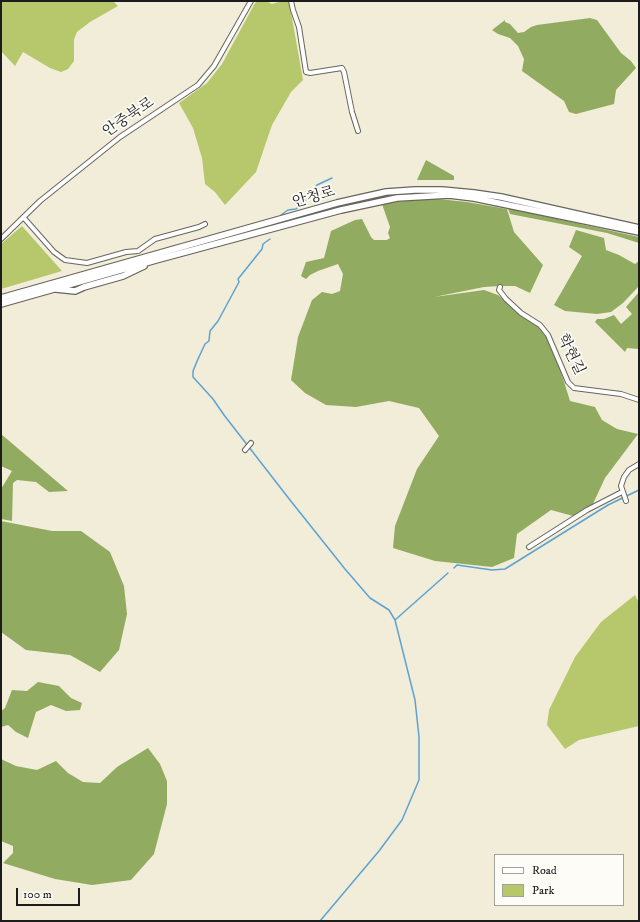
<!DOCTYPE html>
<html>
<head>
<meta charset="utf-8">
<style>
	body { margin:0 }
	#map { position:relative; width:640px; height:922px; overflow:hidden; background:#f1edd8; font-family:"IM FELL DW Pica",serif }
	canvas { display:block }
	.frame { position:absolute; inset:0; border:2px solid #1c1c1c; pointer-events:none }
	.legend { position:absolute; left:494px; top:854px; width:130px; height:52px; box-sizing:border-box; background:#fdfcf7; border:1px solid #a3a29f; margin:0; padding:5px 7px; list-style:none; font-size:12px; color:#1c1c1c }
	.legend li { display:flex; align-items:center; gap:8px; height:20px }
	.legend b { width:20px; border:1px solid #a3a29f }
	.scale { position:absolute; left:16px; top:888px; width:64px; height:18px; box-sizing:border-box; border:2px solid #1c1c1c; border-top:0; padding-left:5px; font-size:12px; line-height:14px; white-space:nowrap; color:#1c1c1c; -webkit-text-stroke:3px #fdfcf7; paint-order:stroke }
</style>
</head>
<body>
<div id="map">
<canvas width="640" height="922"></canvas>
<div class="frame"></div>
<ul class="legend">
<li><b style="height:5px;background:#fff"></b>Road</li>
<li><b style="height:11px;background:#b7c86c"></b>Park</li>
</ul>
<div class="scale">100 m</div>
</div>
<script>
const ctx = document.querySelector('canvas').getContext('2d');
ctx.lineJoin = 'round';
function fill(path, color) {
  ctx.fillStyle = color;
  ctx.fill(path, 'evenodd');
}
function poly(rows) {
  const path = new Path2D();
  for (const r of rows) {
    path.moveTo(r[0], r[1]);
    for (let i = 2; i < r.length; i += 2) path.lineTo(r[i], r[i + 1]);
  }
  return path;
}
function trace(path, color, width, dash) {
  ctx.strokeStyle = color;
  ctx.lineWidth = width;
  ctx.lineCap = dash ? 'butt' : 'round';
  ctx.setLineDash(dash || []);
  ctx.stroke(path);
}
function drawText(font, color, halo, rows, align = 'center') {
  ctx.font = font + ' "IM FELL DW Pica","Noto Serif KR",serif';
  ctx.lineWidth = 3.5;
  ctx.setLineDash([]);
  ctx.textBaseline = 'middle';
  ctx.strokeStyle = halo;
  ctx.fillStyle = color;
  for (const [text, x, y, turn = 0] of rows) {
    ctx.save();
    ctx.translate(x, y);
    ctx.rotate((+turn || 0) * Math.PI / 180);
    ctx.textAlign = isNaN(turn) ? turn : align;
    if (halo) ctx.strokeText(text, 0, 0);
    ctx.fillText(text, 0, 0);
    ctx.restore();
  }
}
const green = poly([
	[1,1,113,1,118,6,90,22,77,32,74,39,74,61,68,69,61,72,50,68,23,52,15,66,1,51],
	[258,1,266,1,272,4,282,1,289,1,303,80,291,92,272,125,256,172,225,205,215,192,205,184,202,158,193,128,179,103,207,83,222,64,255,3],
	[22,226,62,271,1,289,1,244],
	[635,595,639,603,639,726,579,740,565,749,547,725,549,710,575,657,601,622]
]);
const forest = poly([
	[590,18,597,20,621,53,631,61,636,68,616,90,614,104,576,114,569,112,564,101,522,71,524,59,518,46,510,38,498,34,492,30,505,20,505,22,510,24,518,33,524,32,531,27,537,25],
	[426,160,454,176,454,180,417,180],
	[438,199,467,202,507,209,514,232,543,265,530,293,515,286,500,286,484,287,434,297,484,290,498,295,520,314,539,327,546,336,556,356,570,401,595,407,602,420,617,429,638,434,605,478,592,506,573,516,551,510,517,534,514,558,492,567,435,561,393,548,395,526,417,469,439,436,419,408,389,401,356,407,326,405,305,393,291,380,298,337,312,300,322,292,332,294,340,291,343,274,338,264,318,271,310,275,306,279,301,276,306,262,324,258,331,231,355,220,362,219,371,237,374,240,387,240,390,238,388,233,390,227,382,204,412,200],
	[508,208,639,237,639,243,607,233,510,214],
	[576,230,604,238,606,250,619,255,635,264,639,261,639,286,623,303,611,312,597,314,565,311,554,305,582,256,569,247],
	[639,292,639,349,627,348,625,352,595,322,597,319,604,319,614,315,621,324,632,314,626,307],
	[1,434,68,491,49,492,36,482,17,480,13,483,12,521,1,519,1,489,12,471,1,466],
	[1,521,52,531,81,531,110,552,124,586,127,614,119,650,100,672,70,655,26,650,1,632],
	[38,682,59,686,71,698,82,703,80,710,66,711,51,705,36,712,28,738,16,732,8,725,1,727,1,711,5,708,12,690,27,691],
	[148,748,160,764,167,781,167,804,154,854,131,880,92,885,55,879,3,863,13,853,13,846,1,841,1,759,16,766,37,770,56,761,68,773,83,782,100,783,117,767]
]);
const stream = poly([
	[281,215,288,210,296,209,309,197,317,185,332,178],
	[270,239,263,244,262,249,238,279,239,282,218,321,210,331,209,341,205,344,198,359,193,371,193,377,213,399,224,415,290,500,345,569,370,598,389,610,395,620],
	[454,568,457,565,492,570,505,569,608,505,639,490],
	[320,921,379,851,402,820,419,780,419,737,415,700,395,620,448,573]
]);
const minor = poly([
	[291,1,293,10,299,27,306,72,310,73,342,68,344,72,352,112,358,131],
	[24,218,54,252,65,260,87,263,126,252,138,251,155,239,199,227,205,224],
	[1,239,40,201,120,137,198,85,214,66,251,1],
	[500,287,499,290,506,299,521,313,540,325,548,335,568,382,574,388,621,394,639,400],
	[245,450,251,443],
	[626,501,621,486,624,477,629,470,639,464],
	[529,547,587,510,622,492]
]);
const tertiary = poly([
	[56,289,75,291,84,287,123,276,144,266],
	[1,298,337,203,386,192,415,190,442,190,474,193,501,197,639,228],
	[1,304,156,260,341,210,397,198,449,195,474,198,639,232]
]);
const streetNames = [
	["안중북로",129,118,-34],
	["안청로",314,198,-16],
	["학현길",570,355,64]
];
fill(green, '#b7c86c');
fill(forest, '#91ac60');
trace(stream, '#5da2d2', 1.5);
trace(minor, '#67655e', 6);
trace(tertiary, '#67655e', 8);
trace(minor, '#fff', 4);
trace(tertiary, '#fff', 5.5);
drawText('15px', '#1c1c1c', '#fdfcf7', streetNames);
</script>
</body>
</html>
